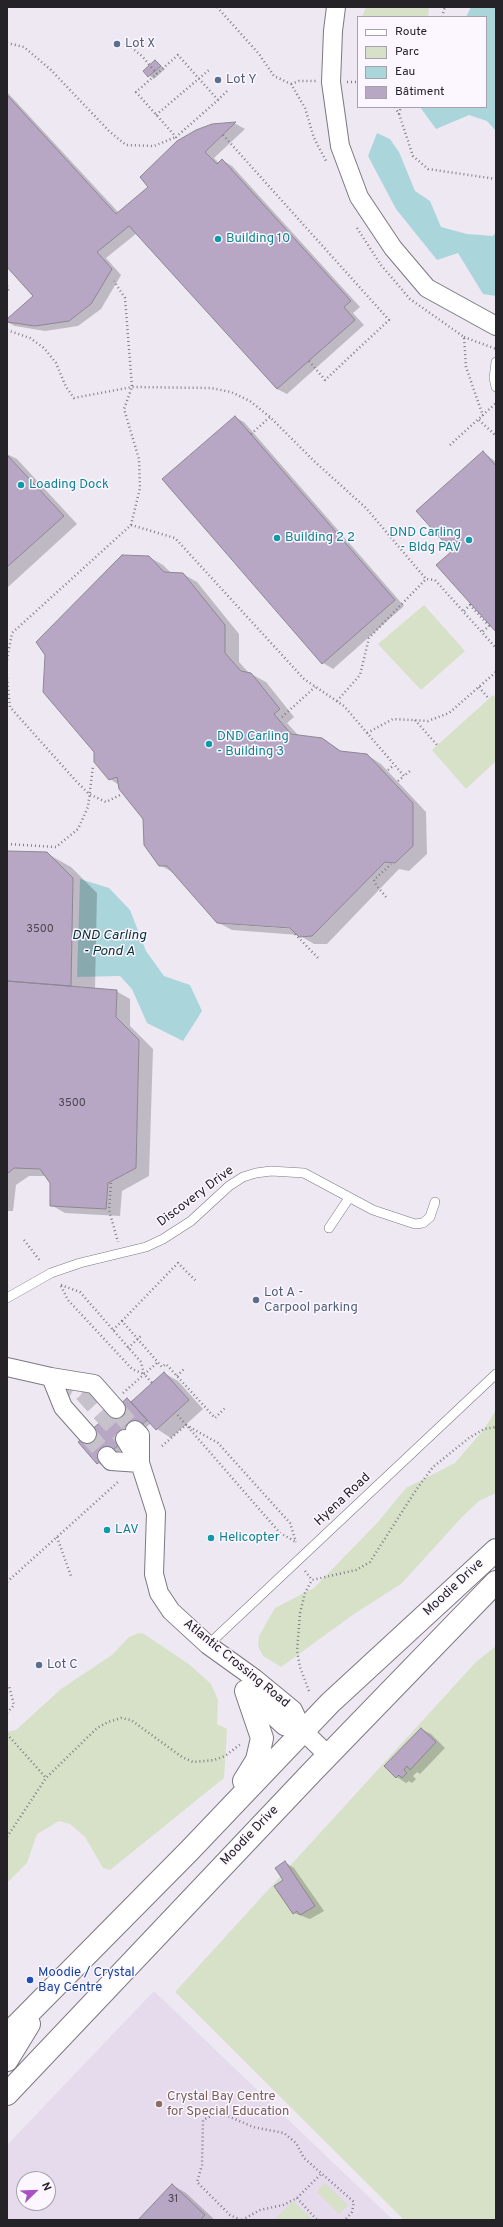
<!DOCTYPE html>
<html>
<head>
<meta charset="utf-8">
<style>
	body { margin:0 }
	#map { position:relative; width:503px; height:2227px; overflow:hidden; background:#eee8f3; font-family:Overpass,sans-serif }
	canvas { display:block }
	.frame { position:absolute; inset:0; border:8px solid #252327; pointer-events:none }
	.legend { position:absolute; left:357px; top:16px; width:130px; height:92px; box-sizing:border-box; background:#fbf6ff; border:1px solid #a5a2a9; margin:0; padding:5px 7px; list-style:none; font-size:12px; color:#252327 }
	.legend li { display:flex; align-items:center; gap:8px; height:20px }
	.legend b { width:20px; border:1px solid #a5a2a9 }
	.north { position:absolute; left:16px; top:2171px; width:40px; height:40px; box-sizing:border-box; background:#fbf6ff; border:1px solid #a5a2a9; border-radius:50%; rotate:67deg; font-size:11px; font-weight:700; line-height:16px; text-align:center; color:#252327 }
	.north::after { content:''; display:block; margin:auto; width:14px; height:18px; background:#a752c0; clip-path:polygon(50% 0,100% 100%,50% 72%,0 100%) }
</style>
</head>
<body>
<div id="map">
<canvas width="503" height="2227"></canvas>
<div class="frame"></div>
<ul class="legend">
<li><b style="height:5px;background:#fff"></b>Route</li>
<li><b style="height:11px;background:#d6e1c7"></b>Parc</li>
<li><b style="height:11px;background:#aad5db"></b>Eau</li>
<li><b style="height:11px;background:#b7a6c4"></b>Bâtiment</li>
</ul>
<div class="north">N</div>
</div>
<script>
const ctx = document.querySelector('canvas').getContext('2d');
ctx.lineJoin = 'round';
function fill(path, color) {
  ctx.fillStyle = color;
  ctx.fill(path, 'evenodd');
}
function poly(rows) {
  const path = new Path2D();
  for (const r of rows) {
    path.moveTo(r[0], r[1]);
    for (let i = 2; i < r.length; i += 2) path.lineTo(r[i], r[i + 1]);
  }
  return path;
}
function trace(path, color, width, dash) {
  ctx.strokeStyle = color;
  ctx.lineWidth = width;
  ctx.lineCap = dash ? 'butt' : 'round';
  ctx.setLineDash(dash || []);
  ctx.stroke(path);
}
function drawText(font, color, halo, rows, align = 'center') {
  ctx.font = font + ' Overpass,sans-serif';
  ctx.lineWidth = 3;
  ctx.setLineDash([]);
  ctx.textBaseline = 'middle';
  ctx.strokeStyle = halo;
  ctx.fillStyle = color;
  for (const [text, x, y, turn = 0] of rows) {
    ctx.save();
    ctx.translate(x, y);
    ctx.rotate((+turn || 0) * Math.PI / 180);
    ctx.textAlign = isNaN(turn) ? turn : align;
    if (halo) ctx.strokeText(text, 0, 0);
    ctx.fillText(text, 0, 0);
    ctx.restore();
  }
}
const built = poly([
	[154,1991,393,2220,7,2220,7,2145],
	[24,2179,48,2179,48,2203,24,2203]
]);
const green = poly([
	[366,7,429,7,428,17,362,17],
	[424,605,465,651,421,690,378,644],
	[493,695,496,698,496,761,466,789,432,750],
	[496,1410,496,1493,479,1501,463,1516,401,1584,354,1614,281,1667,263,1656,258,1646,259,1636,275,1608,314,1588,378,1522,406,1488,455,1463,484,1429],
	[139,1633,144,1634,190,1665,211,1684,218,1700,217,1724,227,1729,224,1778,110,1870,103,1868,85,1837,70,1824,59,1821,37,1834,27,1863,7,1883,7,1732,16,1730,61,1689,112,1655,129,1637],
	[496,1646,496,2220,404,2220,175,1992,476,1662],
	[325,2183,348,2205,339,2214,317,2192],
	[293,2201,313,2220,274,2220]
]);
const water = poly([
	[471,7,496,7,496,131,487,121,469,115,436,129,420,107,486,107,486,17,466,17],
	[377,133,390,139,399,152,415,191,430,201,441,227,467,234,493,236,496,232,496,296,483,294,458,253,437,260,396,209,368,156],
	[80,879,109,888,130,910,146,951,164,976,190,985,202,1011,183,1041,147,1023,132,989,120,976,77,977]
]);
const shadow = poly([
	[155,61,165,69,154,79,144,71],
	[7,92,119,213,150,187,212,125,236,124,245,129,214,158,219,163,222,160,232,166,360,307,353,313,364,325,287,394,277,389,137,233,106,258,121,275,101,309,78,326,45,331,15,326,7,322,34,296,7,265],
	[235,417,244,422,404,606,333,669,323,663,163,479],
	[483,452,496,462,496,631,453,551],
	[7,454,17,459,77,524,7,588],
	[149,557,163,565,171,573,183,574,197,582,239,634,239,662,249,673,266,682,294,717,287,723,299,736,322,738,344,753,367,755,381,764,426,812,427,854,409,871,399,869,327,944,314,944,299,935,232,930,217,922,174,873,160,865,144,819,119,785,110,779],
	[224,922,296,927,295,929,224,924],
	[7,852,46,853,71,867,97,893,95,989,116,991,130,999,130,1026,153,1049,149,1176,122,1191,120,1216,65,1213,51,1205,51,1183,46,1176,29,1176,16,1185,13,1211,7,1211],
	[164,1373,178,1381,203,1409,171,1438,157,1429,151,1423,103,1466,98,1463,80,1442,128,1399,132,1402],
	[421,1729,431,1734,445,1748,420,1774,417,1772,413,1776,416,1779,412,1783,409,1781,406,1783,397,1777,385,1766],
	[285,1862,294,1868,324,1911,310,1919,294,1913,284,1881],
	[172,2185,186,2193,215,2220,139,2220]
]);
const building = poly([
	[155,60,161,66,148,77,143,71,155,60],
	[7,95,116,214,148,187,140,177,177,141,196,130,212,124,236,122,205,152,217,164,222,159,351,301,344,307,355,320,277,389,129,226,97,252,112,269,91,304,69,321,35,326,7,322,7,319,33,296,7,267,7,95],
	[235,416,395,600,322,664,162,479,235,416],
	[483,451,496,466,496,632,436,565,452,551,416,511,483,451],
	[7,455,64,516,7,567,7,455],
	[122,555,149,556,164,572,183,573,225,625,225,653,241,671,251,673,280,709,274,714,291,734,322,738,340,751,367,754,413,803,413,846,395,863,385,862,312,936,299,937,290,928,217,923,167,866,159,866,144,845,143,819,119,789,117,777,109,780,94,762,94,752,43,692,45,655,36,642,122,555],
	[7,851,47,852,73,878,71,986,7,981,7,851],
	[7,981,117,990,116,1017,139,1040,136,1168,108,1183,106,1209,50,1206,50,1183,40,1169,14,1168,7,1174,7,981],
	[164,1372,189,1400,156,1430,131,1402,164,1372],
	[127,1398,147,1420,97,1464,78,1442,127,1398],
	[421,1728,436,1742,410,1770,407,1766,404,1770,407,1773,402,1778,399,1775,396,1778,384,1766,421,1728],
	[285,1861,315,1906,300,1915,297,1911,293,1914,274,1886,283,1880,275,1868,285,1861],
	[172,2184,205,2215,200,2220,138,2220,172,2184]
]);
const streetTunnel = poly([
	[58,1380,83,1393,125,1439],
	[116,1409,135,1430],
	[87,1434,107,1456]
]);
const path = poly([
	[217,7,259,54,274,76,291,84,305,108,314,138,326,161],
	[442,17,445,7],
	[7,43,24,47,51,70,109,131,126,145,154,146,176,137],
	[128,45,142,56,157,74],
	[347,82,358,82],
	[291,84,299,81,316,81],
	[218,100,178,55,136,92,176,137,218,100,227,91],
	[395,107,399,114,413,156,428,169,496,179],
	[399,114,401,107],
	[156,115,209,70],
	[223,135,389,320,325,380,309,361],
	[357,228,381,265,410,299,464,337,466,367,483,416],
	[7,286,9,289,7,291],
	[7,330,30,338,44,348,56,363,66,387,74,398,132,387,211,388,231,392,250,401,270,417,314,461,366,508,426,579],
	[464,337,496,349],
	[479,420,496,436],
	[251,434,270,417],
	[450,445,496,403],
	[131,525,175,538,304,679,344,706,404,776,411,770],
	[464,611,470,605,489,626,482,632],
	[7,660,12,633,131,525,140,488,139,459,124,409,132,387,125,298,114,281],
	[7,678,10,707,76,781,89,794,106,802,120,795],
	[479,687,489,699],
	[337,701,360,675,369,638,426,579,435,580,496,648],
	[282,717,315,687],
	[415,720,437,745],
	[367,733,393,719,428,721,449,713,496,672],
	[388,770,394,765],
	[398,781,404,776],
	[7,844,56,847,78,829,88,807,93,766],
	[386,897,376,885,374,880,391,864],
	[295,934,319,959],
	[111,1183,109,1210,118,1242],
	[24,1240,41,1262],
	[61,1285,80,1292,141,1362,144,1374,152,1383],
	[61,1286,68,1300,132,1369,144,1374],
	[122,1321,178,1263,196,1281],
	[113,1330,122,1321,162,1367,166,1364,215,1418,225,1408],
	[128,1348,142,1335],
	[177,1376,184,1369],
	[123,1393,158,1362],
	[186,1425,218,1443,290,1523,296,1542],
	[188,1427,280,1533,296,1542],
	[162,1446,186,1425,176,1413],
	[57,1537,71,1576],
	[305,1571,312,1580],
	[7,1582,118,1482],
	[309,1691,300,1667,297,1651,300,1613,305,1593,312,1580,356,1570,370,1562,416,1490,433,1467,469,1438,484,1429,496,1427],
	[7,1713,14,1705,9,1686],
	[7,1734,46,1778],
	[7,1837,46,1778,97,1728,108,1722,121,1718,131,1720,182,1757,193,1762,214,1760,225,1756,242,1743],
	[297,2198,317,2220],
	[241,2220,230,2215,197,2182,202,2165,203,2120,213,2115,228,2116,253,2127,284,2133,296,2143,304,2158,354,2202,352,2212,345,2220],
	[242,2220,260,2210,283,2205,297,2198,322,2173]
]);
const lane = poly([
	[496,362,494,378,496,387],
	[329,1228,349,1198],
	[7,1298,51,1273,80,1263,146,1247,163,1239,191,1221,229,1186,243,1177,256,1173,271,1171,304,1173,373,1210,415,1224,423,1223,430,1217,435,1202],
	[208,1645,496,1374]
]);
const street = poly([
	[336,7,333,31,331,82,340,146,359,197,393,248,427,288,496,326],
	[7,1367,51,1377,94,1384,116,1409],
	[51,1377,63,1407,87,1434],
	[135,1430,140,1435,140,1462],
	[125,1439,140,1463,156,1513,154,1574,159,1593,171,1611,208,1645,254,1678,293,1710,303,1731,328,1755],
	[107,1456,111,1461,140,1463],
	[245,1690,284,1726,303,1731]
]);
const secondary = poly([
	[244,1781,257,1760,262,1738,246,1691],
	[7,2035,190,1850,330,1703,496,1550],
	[7,2060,29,2024],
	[7,2094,312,1772,496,1582]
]);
const markers = [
	[117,44,4,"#5c6f8a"],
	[218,80,4,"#5c6f8a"],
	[218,239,4,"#0f9aa8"],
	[21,485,4,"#0f9aa8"],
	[277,538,4,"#0f9aa8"],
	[469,540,4,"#0f9aa8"],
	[209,744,4,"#0f9aa8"],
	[256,1300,4,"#5c6f8a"],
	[107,1530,4,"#0f9aa8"],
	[211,1538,4,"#0f9aa8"],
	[39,1665,4,"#5c6f8a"],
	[30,1980,4,"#1a4fb4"],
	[159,2104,4,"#8d6e63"]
];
const numberNames = [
	["3500",40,930],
	["3500",72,1104],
	["31",173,2200]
];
const serviceNames = [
	["Lot X",125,44],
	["Lot Y",226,80],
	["Lot A -",264,1293],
	["Carpool parking",264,1308],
	["Lot C",47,1665]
];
const cultureNames = [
	["Building 10",226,239],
	["Loading Dock",29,485],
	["DND Carling",461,533,"right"],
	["- Bldg PAV",461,548,"right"],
	["Building 2 2",285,538],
	["DND Carling",217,737],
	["- Building 3",217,752],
	["LAV",115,1530],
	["Helicopter",219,1538]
];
const streetNames = [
	["Discovery Drive",196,1197,-37],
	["Hyena Road",343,1500,-43],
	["Moodie Drive",454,1588,-43],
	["Atlantic Crossing Road",236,1664,39],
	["Moodie Drive",250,1836,-46]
];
const transitNames = [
	["Moodie / Crystal",38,1973],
	["Bay Centre",38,1988]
];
const educationNames = [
	["Crystal Bay Centre",167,2097],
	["for Special Education",167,2112]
];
const waterNames = [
	["DND Carling",109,936],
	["- Pond A",109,952]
];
fill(built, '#e5dbed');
fill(green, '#d6e1c7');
fill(water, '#aad5db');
fill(shadow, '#0003');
fill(building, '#b7a6c4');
trace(building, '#8d8791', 1);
trace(streetTunnel, '#c6c1ca', 18, [18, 9]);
trace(lane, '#7d7882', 10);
trace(street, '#7d7882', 20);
trace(secondary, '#7d7882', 24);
trace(path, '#827e85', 2.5, [1, 3]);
trace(lane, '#fff', 9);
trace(street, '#fff', 18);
trace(secondary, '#fff', 22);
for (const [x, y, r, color] of markers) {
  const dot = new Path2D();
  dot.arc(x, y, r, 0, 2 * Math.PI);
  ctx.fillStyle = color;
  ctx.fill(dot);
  trace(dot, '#fbf6ff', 1.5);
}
drawText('11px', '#4a444e', null, numberNames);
drawText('13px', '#4e5e75', '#fbf6ff', serviceNames, 'left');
drawText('13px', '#0d838f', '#fbf6ff', cultureNames, 'left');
drawText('13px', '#252327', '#fbf6ff', streetNames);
drawText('13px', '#164399', '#fbf6ff', transitNames, 'left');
drawText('13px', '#785e54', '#fbf6ff', educationNames, 'left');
drawText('italic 14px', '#053136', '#fbf6ff', waterNames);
</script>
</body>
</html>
